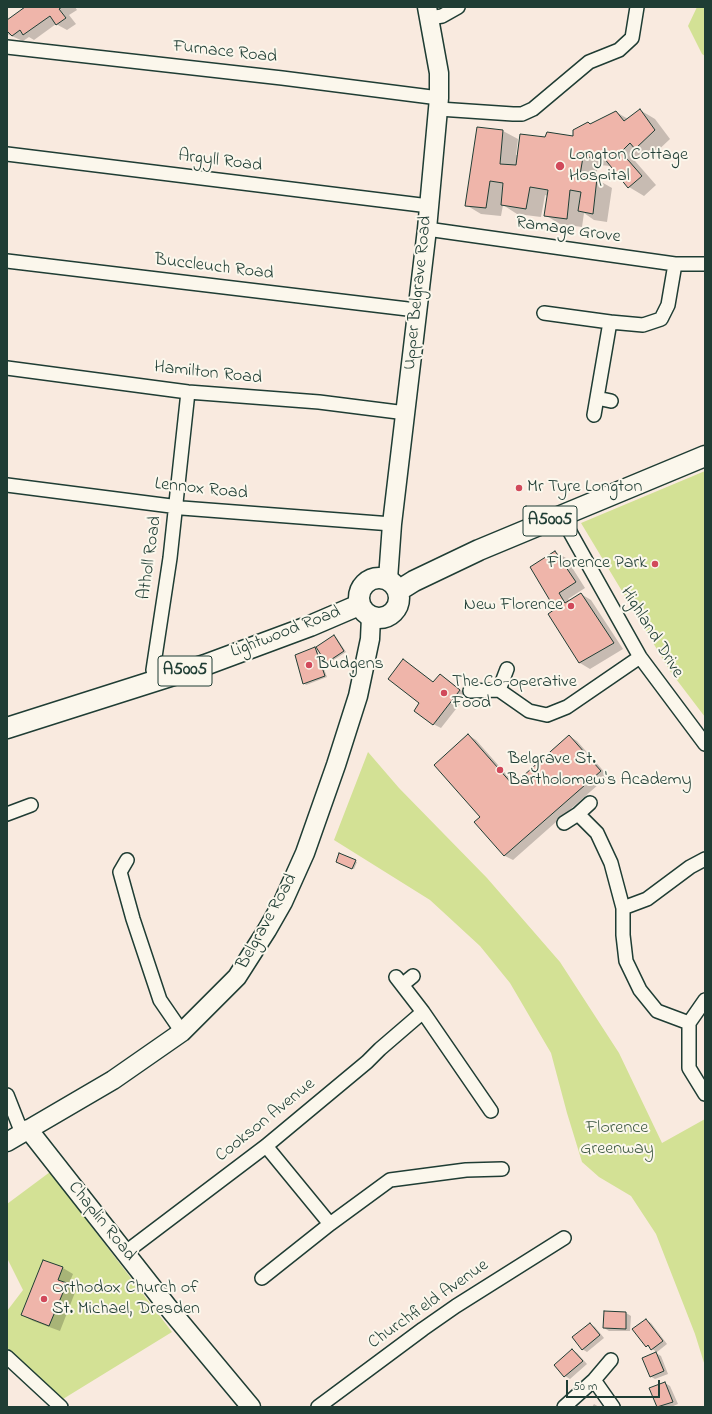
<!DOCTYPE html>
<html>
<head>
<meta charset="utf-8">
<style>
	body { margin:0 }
	#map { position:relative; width:712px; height:1414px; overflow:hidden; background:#f9eadf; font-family:"Indie Flower",sans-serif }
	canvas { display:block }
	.frame { position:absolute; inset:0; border:8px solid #1f3d34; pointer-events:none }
	.scale { position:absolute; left:566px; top:1380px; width:94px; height:18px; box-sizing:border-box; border:2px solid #1f3d34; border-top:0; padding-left:5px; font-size:12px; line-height:14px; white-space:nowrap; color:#1f3d34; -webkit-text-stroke:3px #fbf7ec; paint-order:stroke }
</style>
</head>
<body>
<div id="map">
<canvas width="712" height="1414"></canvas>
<div class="frame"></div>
<div class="scale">50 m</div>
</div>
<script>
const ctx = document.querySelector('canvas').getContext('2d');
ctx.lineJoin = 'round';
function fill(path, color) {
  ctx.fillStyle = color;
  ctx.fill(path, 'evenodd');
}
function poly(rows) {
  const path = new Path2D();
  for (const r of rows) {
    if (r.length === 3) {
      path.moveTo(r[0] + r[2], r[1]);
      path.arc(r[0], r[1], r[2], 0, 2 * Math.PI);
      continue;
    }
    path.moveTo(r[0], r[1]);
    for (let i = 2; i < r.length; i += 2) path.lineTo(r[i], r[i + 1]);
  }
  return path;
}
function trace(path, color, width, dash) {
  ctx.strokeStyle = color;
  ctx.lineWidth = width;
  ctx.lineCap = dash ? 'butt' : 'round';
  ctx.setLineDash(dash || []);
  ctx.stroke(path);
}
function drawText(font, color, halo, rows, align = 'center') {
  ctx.font = font + ' "Indie Flower",sans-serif';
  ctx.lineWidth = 4;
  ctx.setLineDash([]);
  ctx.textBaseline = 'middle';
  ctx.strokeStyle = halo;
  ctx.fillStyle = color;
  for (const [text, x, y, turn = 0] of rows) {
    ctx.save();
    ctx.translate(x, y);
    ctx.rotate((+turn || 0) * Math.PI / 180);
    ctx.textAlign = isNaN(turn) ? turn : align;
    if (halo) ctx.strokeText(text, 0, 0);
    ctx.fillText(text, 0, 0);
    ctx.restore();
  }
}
const green = poly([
	[697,7,705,7,705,56,702,54,688,26],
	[705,471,705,717,670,671,581,523],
	[368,752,399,788,487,878,560,962,619,1053,662,1143,705,1119,705,1366,695,1334,656,1234,631,1196,599,1177,582,1162,567,1113,551,1053,510,983,480,946,430,900,334,840],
	[50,1172,172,1332,63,1399,7,1348,7,1311,23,1290,7,1258,7,1204]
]);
const shadow = poly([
	[27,7,75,7,77,10,69,15,76,24,67,30,56,24,34,40,29,37,23,41,7,34,7,21],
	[640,110,655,119,670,139,651,157,644,153,635,161,656,185,644,196,629,187,612,166,598,165,596,179,612,188,607,222,594,220,584,213,582,227,560,224,545,215,548,196,545,195,541,217,517,214,503,205,501,216,481,214,466,205,503,131,518,139,516,155,518,155,546,139,574,137,591,125,616,112,628,119],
	[555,552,566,558,585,588,568,599,570,601,581,594,591,600,623,649,590,669,580,663,557,610],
	[334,636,336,637,346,652,329,663,327,662],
	[315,648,317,650,327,677,306,685,304,683],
	[411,665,434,683,441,675,448,680,467,695,441,728,433,724,420,703],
	[468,735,476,740,515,784,569,736,577,741,608,776,513,860,505,856,476,822,482,817],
	[355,861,357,862,354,869,339,863],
	[44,1261,63,1268,73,1274,68,1286,76,1290,60,1331,33,1321,22,1315],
	[604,1312,626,1313,631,1316,630,1331,609,1331,604,1328],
	[646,1320,651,1323,667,1344,657,1352,647,1346],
	[590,1324,595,1327,604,1338,587,1352,582,1349],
	[572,1350,577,1353,587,1364,570,1379,565,1376,555,1365],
	[656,1353,661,1356,668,1374,655,1379,650,1376],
	[665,1383,670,1386,678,1404,671,1407,658,1407,650,1389],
	[594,1404,599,1407,589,1407,590,1406,592,1407]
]);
const building = poly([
	[25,7,62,7,59,9,66,18,56,25,50,16,23,35,20,30,12,36,7,31,7,20,25,7],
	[640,109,655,130,635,149,630,143,621,152,642,176,628,188,604,158,583,157,580,175,597,178,593,214,578,211,581,192,570,190,567,219,544,216,548,190,530,187,526,209,501,205,503,183,490,181,486,208,465,206,477,127,503,130,500,164,516,165,520,134,545,137,547,132,573,136,573,130,588,122,590,124,616,111,624,121,640,109],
	[555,551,576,582,559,593,565,603,581,593,614,643,579,663,548,614,555,609,530,567,555,551],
	[334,635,344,651,326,663,316,647,334,635],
	[315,647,325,676,303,684,295,655,315,647],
	[403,659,433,682,440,674,460,690,433,725,414,711,419,703,388,679,403,659],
	[468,734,513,785,569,735,601,771,504,856,474,822,480,817,434,765,468,734],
	[339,853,356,860,352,869,336,862,339,853],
	[43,1260,63,1267,58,1280,67,1283,49,1326,21,1315,43,1260],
	[604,1311,626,1312,626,1329,603,1328,604,1311],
	[646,1319,663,1341,651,1350,648,1345,646,1347,632,1329,646,1319],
	[590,1323,600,1335,582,1350,572,1337,590,1323],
	[572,1349,583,1361,564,1377,554,1365,572,1349],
	[656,1352,664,1371,650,1377,642,1358,656,1352],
	[665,1382,673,1402,657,1407,649,1388,665,1382]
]);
const street = poly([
	[430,18,442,16,458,7],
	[7,47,282,78,439,98],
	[439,109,513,114,522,114,533,109,589,62,619,50,632,38,637,7],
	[7,154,429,206],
	[427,229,675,264,705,264],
	[7,261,416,310],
	[544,313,610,322,643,325,661,319,668,305,675,264],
	[7,368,188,392,319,402,406,413],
	[597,398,611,401],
	[594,415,610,322],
	[7,485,171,506,182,508,392,524],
	[561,516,640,657,705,744],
	[507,669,499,690,529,711,547,715,567,707,640,657],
	[157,681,153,670,170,558,188,392],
	[470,691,499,690],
	[7,814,31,805],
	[578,814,597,833,611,863,623,908,623,935,626,961,640,990,657,1011,689,1023],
	[564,823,578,814,590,803],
	[127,860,120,872,133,919,160,1000,182,1032],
	[623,908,647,899,690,867,705,859],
	[396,977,423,1012,491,1111],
	[402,985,413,976],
	[705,1000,689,1023,689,1068,705,1094],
	[7,1095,22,1133],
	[266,1146,330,1224],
	[126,1252,266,1146,367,1062,380,1049,423,1012],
	[262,1278,330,1224,390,1180,466,1170,502,1169],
	[7,1357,61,1407],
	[594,1380,613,1407],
	[318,1407,423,1329,456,1306,564,1238],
	[564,1407,594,1380,611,1360]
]);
const secondary = poly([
	[388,579,392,524,427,229,439,98,439,73,427,7],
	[28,1129,171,1311,251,1407],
	[7,1142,113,1080,182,1032,237,977,267,930,283,902,305,853,336,765,358,696,370,639,371,617]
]);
const primary = poly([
	[379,598,20],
	[398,591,414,581,479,550,705,456],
	[7,728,205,665,310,626,359,605]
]);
const markers = [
	[560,166,5,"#d1495b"],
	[519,488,4,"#d1495b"],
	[655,564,4,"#d1495b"],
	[571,606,4,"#d1495b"],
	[309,665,4,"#d1495b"],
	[444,693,4,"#d1495b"],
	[500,770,4,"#d1495b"],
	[44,1299,4,"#d1495b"]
];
const shields = [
	[550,521,54],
	[185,671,54]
];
const shieldNames = [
	["A5005",550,521],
	["A5005",185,671]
];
const streetNames = [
	["Furnace Road",225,53,6],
	["Argyll Road",220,162,7],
	["Ramage Grove",568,231,8],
	["Buccleuch Road",214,268,7],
	["Upper Belgrave Road",419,293,-84],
	["Hamilton Road",208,374,6],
	["Lennox Road",201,490,6],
	["Atholl Road",151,558,-82],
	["Lightwood Road",286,633,-21],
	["Highland Drive",651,633,58],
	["Belgrave Road",268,922,-61],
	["Cookson Avenue",266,1121,-39],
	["Chaplin Road",101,1222,51],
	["Churchfield Avenue",429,1305,-35]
];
const poiNames = [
	["Longton Cottage",569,156],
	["Hospital",569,177],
	["Mr Tyre Longton",527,488],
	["Florence Park",647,564,"right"],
	["New Florence",563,606,"right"],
	["Budgens",317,665],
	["The Co-operative",452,683],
	["Food",452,704],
	["Belgrave St.",508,760],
	["Bartholomew's Academy",508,781],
	["Orthodox Church of",52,1289],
	["St. Michael, Dresden",52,1310]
];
const parkNames = [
	["Florence",617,1129],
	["Greenway",617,1150]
];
fill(green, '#d3e195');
fill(shadow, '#0003');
fill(building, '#efb5aa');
trace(building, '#1f3d34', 1);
trace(street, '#1f3d34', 16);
trace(secondary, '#1f3d34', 21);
trace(primary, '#1f3d34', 23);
trace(street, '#fbf7ec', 13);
trace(secondary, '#fbf7ec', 18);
trace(primary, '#fbf7ec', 20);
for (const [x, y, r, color] of markers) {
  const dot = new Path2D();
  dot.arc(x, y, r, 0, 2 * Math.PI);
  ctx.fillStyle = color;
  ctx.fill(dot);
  trace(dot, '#fbf7ec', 1.5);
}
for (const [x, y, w] of shields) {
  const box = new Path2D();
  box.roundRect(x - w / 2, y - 15, w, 30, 3);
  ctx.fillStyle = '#fbf7ec';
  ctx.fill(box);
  trace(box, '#1f3d34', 1);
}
drawText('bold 17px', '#1f3d34', null, shieldNames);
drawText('18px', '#1f3d34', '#fbf7ec', streetNames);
drawText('18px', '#1f3d34', '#fbf7ec', poiNames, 'left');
drawText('18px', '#435e47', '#fbf7ec', parkNames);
</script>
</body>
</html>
